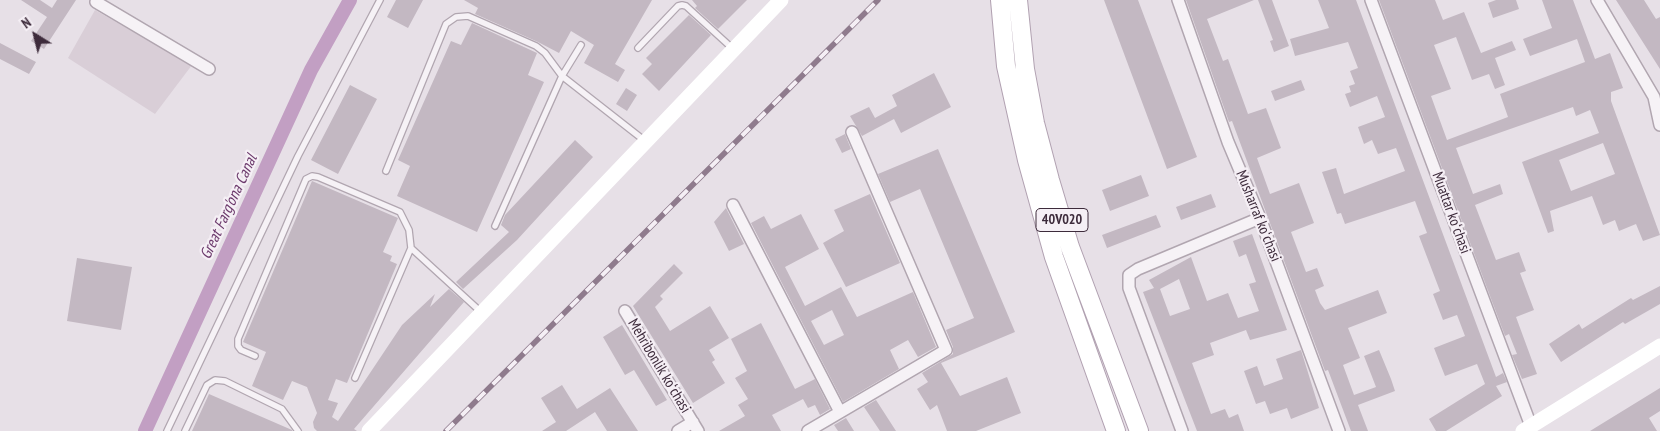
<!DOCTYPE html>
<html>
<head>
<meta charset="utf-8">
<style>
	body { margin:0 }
	#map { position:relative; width:1660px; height:431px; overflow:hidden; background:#e7e0e7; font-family:"PT Sans Narrow",sans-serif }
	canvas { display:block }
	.north { position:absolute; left:10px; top:10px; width:50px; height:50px; -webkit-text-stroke:4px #f5eff5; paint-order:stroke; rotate:324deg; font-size:14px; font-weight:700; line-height:20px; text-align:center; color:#3d2b3b }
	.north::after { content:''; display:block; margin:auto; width:18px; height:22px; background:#3d2b3b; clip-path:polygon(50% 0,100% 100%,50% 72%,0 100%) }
</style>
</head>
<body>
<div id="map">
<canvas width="1660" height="431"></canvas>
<div class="north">N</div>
</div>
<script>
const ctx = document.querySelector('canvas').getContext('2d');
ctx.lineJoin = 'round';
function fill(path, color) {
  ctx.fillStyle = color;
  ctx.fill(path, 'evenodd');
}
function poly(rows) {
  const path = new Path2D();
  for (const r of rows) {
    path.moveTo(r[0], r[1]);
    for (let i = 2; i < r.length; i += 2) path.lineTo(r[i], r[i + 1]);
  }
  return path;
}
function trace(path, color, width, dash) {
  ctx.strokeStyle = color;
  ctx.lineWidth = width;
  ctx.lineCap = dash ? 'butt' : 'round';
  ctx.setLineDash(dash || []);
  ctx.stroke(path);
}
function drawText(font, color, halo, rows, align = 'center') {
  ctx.font = font + ' "PT Sans Narrow",sans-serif';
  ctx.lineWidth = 4.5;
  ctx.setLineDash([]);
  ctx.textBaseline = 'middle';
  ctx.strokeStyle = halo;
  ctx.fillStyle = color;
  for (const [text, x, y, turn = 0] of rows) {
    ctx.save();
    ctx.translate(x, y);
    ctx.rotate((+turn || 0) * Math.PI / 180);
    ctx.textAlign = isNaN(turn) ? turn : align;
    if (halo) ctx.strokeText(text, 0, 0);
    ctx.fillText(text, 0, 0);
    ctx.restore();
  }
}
const built = poly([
	[95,10,192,65,155,114,68,58]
]);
const canal = poly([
	[145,431,311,70,350,0]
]);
const building = poly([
	[21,0,40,0,52,8,57,0,76,0,44,49,31,41,47,17],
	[396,0,423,0,408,28,387,17],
	[464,0,652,0,615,64,625,70,618,82,584,63,594,45,571,31,559,53,538,42,475,14,478,8],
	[692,0,747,0,718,29,695,8,697,6],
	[1104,0,1138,0,1197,157,1167,169],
	[1186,0,1254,0,1207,19,1223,61,1228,59,1248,114,1266,108,1281,148,1257,158,1270,194,1299,183,1314,223,1291,232,1306,272,1317,268,1324,286,1315,290,1320,303,1325,310,1378,290,1387,313,1348,328,1360,358,1343,365,1354,395,1376,387,1364,356,1379,350,1391,379,1395,391,1358,405,1368,431,1351,431,1328,370,1325,371,1232,121,1229,122],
	[1258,0,1272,0,1289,46,1274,52,1270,41,1273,40],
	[1318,0,1356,0,1496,377,1503,373,1507,382,1496,386,1502,396,1446,431,1436,431,1429,419,1485,384,1477,364,1445,376,1441,366,1434,348,1465,336,1457,315,1443,320,1433,294,1440,291,1419,236,1427,233,1415,201,1345,224,1341,213,1337,214,1322,172,1336,168,1344,194,1405,171,1396,148,1378,154,1372,140,1364,144,1358,127,1385,117,1377,96,1350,107,1345,94,1351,92,1349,86,1355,84,1350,71,1358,68,1348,42,1295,56,1290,39,1329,28],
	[1379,0,1435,0,1443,20,1464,12,1481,53,1512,41,1516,50,1495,58,1505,85,1495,89,1489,74,1472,80,1456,37,1434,45,1451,89,1431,96,1447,140,1508,117,1500,94,1585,62,1577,39,1530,56,1523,39,1552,28,1542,0,1573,0,1595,59,1610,53,1623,88,1611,92,1611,101,1660,235,1643,241,1636,224,1619,231,1615,220,1603,225,1592,196,1550,211,1554,231,1548,233,1522,162,1599,133,1590,110,1576,116,1573,107,1456,148,1473,194,1500,184,1503,194,1475,205,1496,260,1519,252,1526,271,1520,273,1534,310,1516,317,1537,374,1522,379,1512,355,1517,354,1509,334,1505,336],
	[1603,143,1615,174,1571,191,1559,160],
	[1496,0,1516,0,1519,9,1493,18,1488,3],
	[1616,0,1644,0,1656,19,1660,17,1660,69],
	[689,15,711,35,659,91,642,74,652,64,646,58],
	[472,23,537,53,528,75,544,82,477,232,397,196,410,166,398,160,451,41,461,45],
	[0,43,36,62,29,74,0,59],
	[934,73,951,107,901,133,894,119,862,136,850,116,869,107,875,118,897,106,892,95],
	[1301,80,1305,90,1275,101,1271,91],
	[350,85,377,99,338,174,311,160],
	[626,88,637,95,627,111,616,104],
	[845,134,851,149,842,153,835,139],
	[575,140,593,157,517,240,463,289,456,282,509,232,501,225,505,215],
	[938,149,1015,332,941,363,960,396,1007,377,1021,413,976,431,947,431,937,405,930,410,917,389,928,382,922,373,953,354,953,347,946,330,974,318,920,189,890,202,878,174],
	[1141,175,1149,196,1110,211,1102,190],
	[312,181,398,218,383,252,392,256,390,261,397,264,347,383,336,379,328,400,338,403,332,417,338,421,402,325,435,294,430,307,449,289,464,302,354,429,357,431,317,431,314,428,313,422,317,413,307,387,292,381,283,400,252,386,266,352,243,342],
	[870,194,900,263,846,287,823,243,844,231,834,210],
	[1211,194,1216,207,1181,220,1176,207],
	[726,208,744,244,729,251,714,222],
	[801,214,819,249,785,267,805,306,841,287,857,317,913,292,936,347,918,357,908,340,890,350,899,369,843,402,751,223,764,216,771,229],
	[832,310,844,335,824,345,811,321],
	[1156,215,1161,227,1107,248,1102,235],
	[1252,234,1287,330,1250,340,1246,330,1210,343,1214,355,1192,363,1211,414,1225,409,1229,418,1238,414,1244,431,1197,431,1143,292,1154,288,1149,280,1191,257,1207,301,1228,293,1238,318,1259,311,1249,284,1256,282,1246,254,1239,257,1233,241],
	[1179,279,1190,309,1170,316,1160,289],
	[77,258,132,267,121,330,67,321],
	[674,264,683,273,660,296,663,299,655,307,670,331,710,306,729,338,709,350,715,360,712,362,725,383,693,403,633,306],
	[1660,286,1660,304,1625,324,1623,322,1561,362,1549,344,1579,324,1582,329,1631,298,1633,300],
	[761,323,795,389,815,379,830,409,820,415,815,405,808,408,803,399,772,415,781,431,719,431,745,416,738,405,748,399,735,378,747,371,731,339],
	[622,325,667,400,656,406,634,370,625,375,603,337],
	[1301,350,1319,408,1291,419,1287,408,1270,414,1265,401,1256,404,1244,371,1257,366,1264,386,1283,379,1276,359],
	[562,385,577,409,610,388,638,431,607,431,595,412,566,431,542,431,556,422,541,398],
	[1660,388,1660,411,1649,418,1657,431,1590,431],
	[209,394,292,430,292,431,192,431],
	[876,400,896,431,880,431,864,407],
	[846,418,854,431,838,431,834,425]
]);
const lane = poly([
	[638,48,678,6,682,5,686,6,732,48],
	[386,171,446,24,456,17,468,16,536,46,545,53,562,76,581,45],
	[495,226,562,76,645,141],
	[255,356,241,350,238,346,238,339,306,179,312,176,318,177,400,212,409,230,411,248],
	[355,378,411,248,481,312],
	[167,431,298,156,380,0],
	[185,431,207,385,215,380,225,381,282,409,298,431]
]);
const street = poly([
	[97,0,96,2,209,69],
	[1178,0,1228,142,1260,218,1339,431],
	[1371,0,1531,426],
	[1597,0,1654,97,1660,125],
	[733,205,840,412],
	[625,311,698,431],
	[678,431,693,422],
	[808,431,946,350,852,132],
	[1182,431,1129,288,1129,275,1138,269,1260,218]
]);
const secondary = poly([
	[369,431,781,0],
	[1523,431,1660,346]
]);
const primary = poly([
	[1000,0,1006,66,1027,160,1054,257,1116,431],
	[1018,0,1025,69,1035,123,1050,180,1070,247,1139,431]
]);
const rail = poly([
	[446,431,878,0]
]);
const shields = [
	[1062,220,52]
];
const shieldNames = [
	["40V020",1062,220]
];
const streetNames = [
	["Muattar koʻchasi",1451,213,70],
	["Musharraf koʻchasi",1258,216,68],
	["Mehribonlik koʻchasi",659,366,59]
];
const waterNames = [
	["Great Farg'ona Canal",229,207,-65]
];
fill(built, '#d9ced7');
trace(canal, '#c29fc3', 14);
fill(building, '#c3b8c2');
trace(lane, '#b1a6b0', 8);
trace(street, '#b1a6b0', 14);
trace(primary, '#b1a1b1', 20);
trace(lane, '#f6f2f6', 5.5);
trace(street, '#f6f2f6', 11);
trace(secondary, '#fff', 15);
trace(primary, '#fff', 18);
trace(rail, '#8f7b8d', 5.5);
trace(rail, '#f5eff5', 4, [11]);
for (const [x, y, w] of shields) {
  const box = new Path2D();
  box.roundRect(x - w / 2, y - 11.5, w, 23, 4);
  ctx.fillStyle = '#f5eff5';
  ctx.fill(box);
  trace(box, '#3d2b3b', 1);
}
drawText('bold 14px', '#3d2b3b', null, shieldNames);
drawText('15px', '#3d2b3b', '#f5eff5', streetNames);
drawText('italic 16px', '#6c3a6c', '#f5eff5', waterNames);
</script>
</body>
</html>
